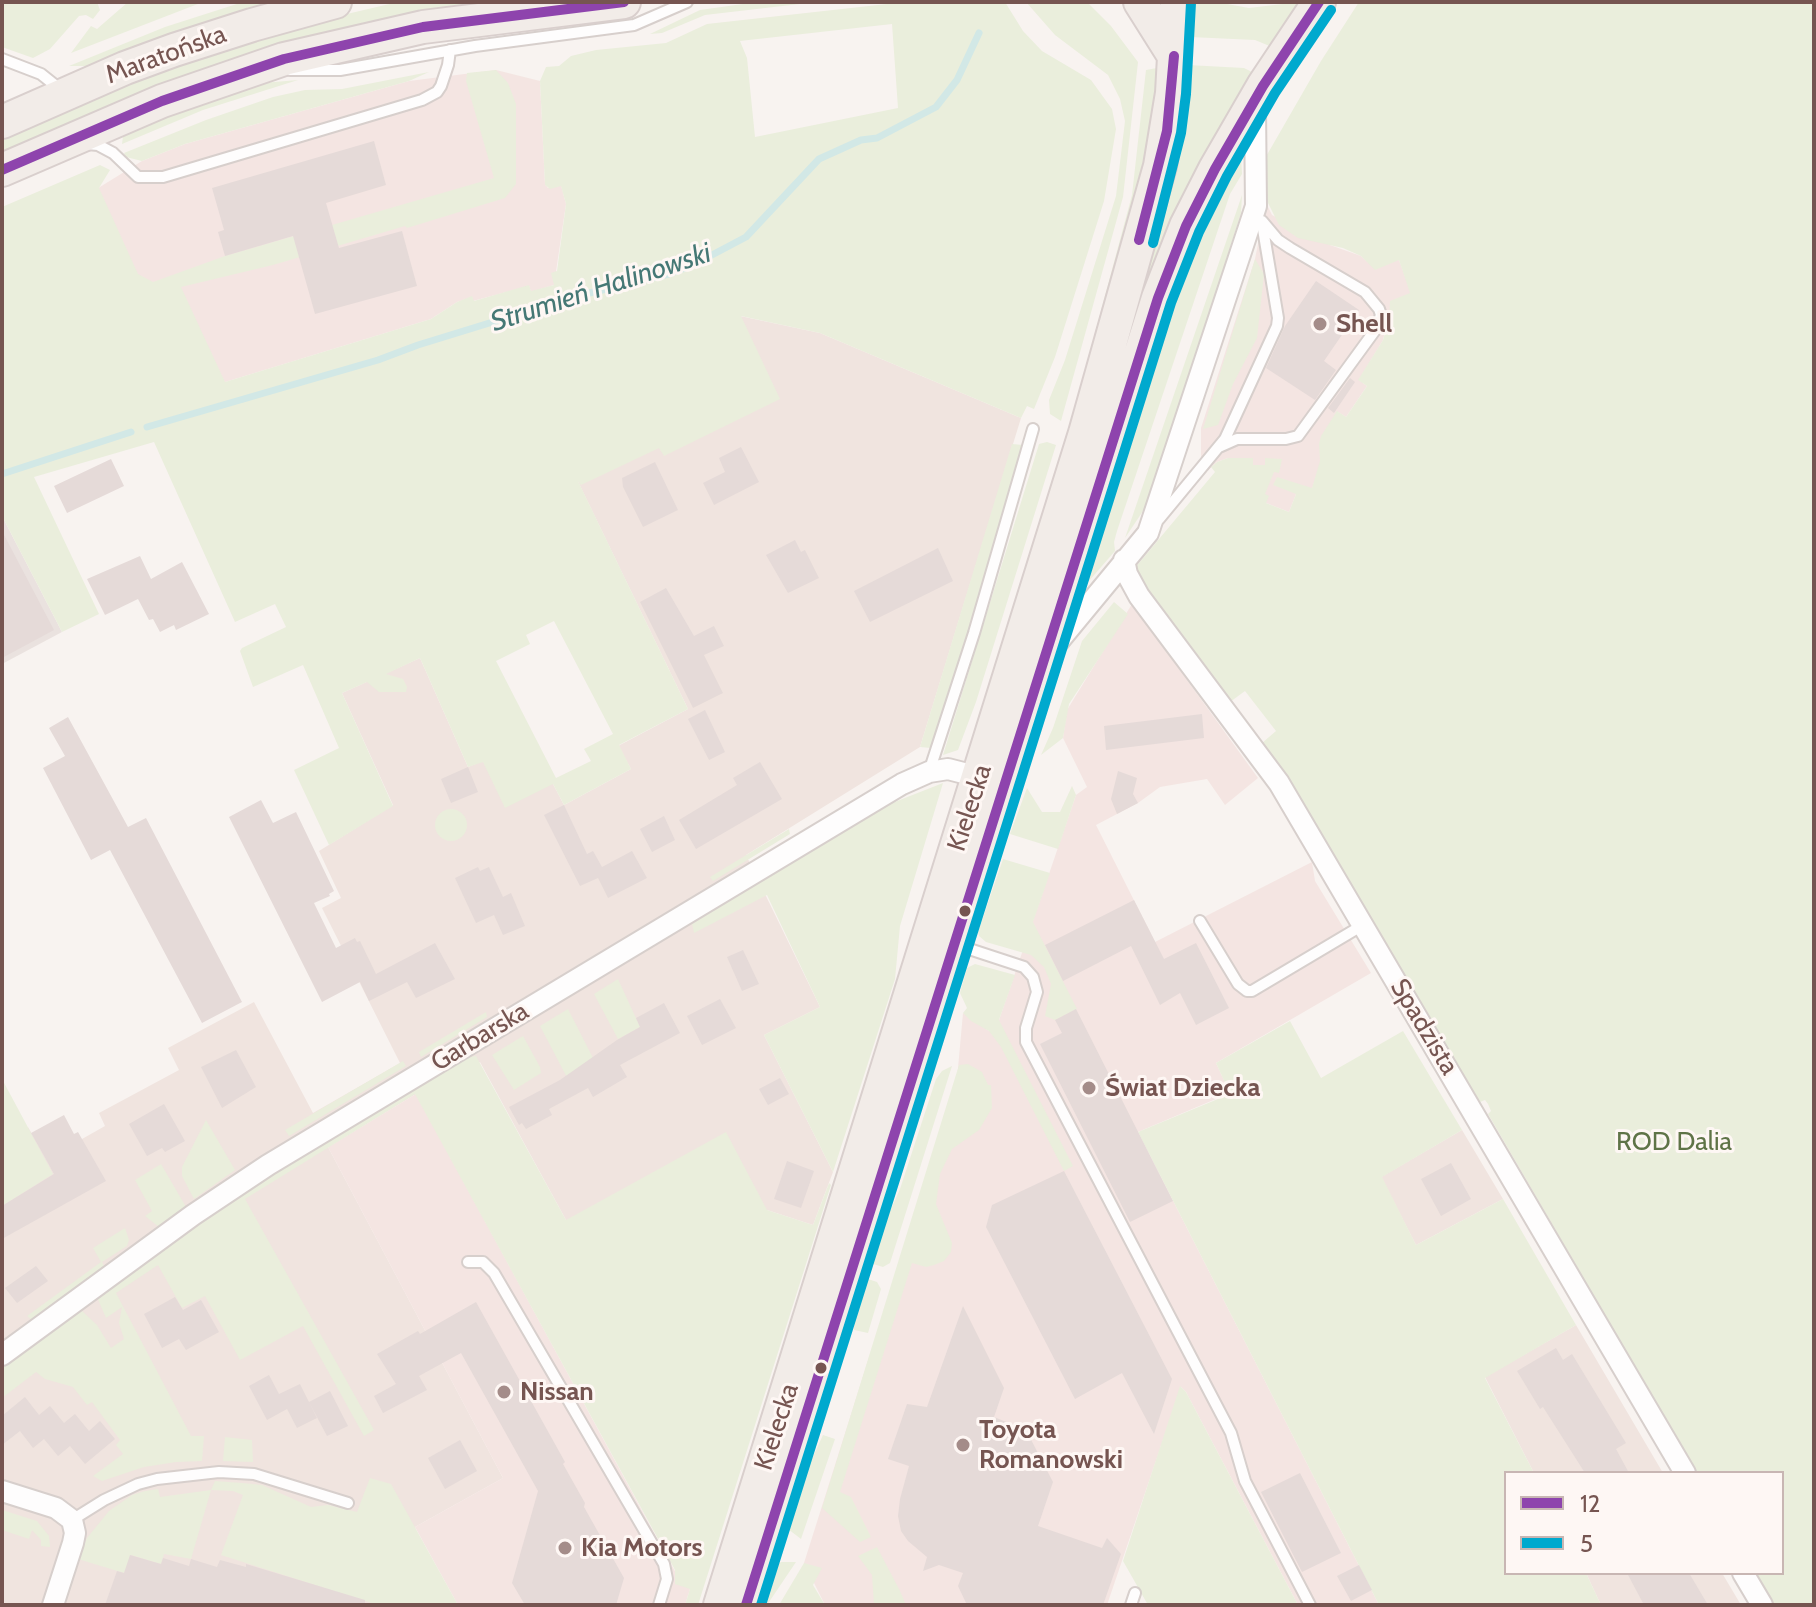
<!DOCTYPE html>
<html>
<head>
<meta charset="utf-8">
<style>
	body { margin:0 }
	#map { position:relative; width:1816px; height:1607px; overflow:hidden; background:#f8f3f0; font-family:Cabin,sans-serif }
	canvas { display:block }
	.frame { position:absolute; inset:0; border:4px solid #765551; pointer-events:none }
	.legend { position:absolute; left:1504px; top:1471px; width:280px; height:104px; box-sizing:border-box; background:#fef7f4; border:2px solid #c8b6b3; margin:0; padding:10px 14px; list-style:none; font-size:24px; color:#765551 }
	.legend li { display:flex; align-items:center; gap:16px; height:40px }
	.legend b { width:40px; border:2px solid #c8b6b3 }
</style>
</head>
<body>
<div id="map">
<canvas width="1816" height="1607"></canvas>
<div class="frame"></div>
<ul class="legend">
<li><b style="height:10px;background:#8e44ad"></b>12</li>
<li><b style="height:10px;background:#00a9ce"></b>5</li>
</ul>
</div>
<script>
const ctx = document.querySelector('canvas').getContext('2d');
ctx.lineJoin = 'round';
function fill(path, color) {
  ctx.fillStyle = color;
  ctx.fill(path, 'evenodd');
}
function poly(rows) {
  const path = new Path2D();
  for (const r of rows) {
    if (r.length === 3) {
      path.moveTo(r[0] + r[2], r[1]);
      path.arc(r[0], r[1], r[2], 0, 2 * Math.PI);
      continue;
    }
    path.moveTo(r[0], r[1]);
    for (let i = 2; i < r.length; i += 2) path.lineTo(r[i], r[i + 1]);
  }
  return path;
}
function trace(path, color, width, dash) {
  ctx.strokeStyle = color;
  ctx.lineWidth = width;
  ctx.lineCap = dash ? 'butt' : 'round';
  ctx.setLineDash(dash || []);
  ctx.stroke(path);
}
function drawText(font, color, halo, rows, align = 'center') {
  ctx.font = font + ' Cabin,sans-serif';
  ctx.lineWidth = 6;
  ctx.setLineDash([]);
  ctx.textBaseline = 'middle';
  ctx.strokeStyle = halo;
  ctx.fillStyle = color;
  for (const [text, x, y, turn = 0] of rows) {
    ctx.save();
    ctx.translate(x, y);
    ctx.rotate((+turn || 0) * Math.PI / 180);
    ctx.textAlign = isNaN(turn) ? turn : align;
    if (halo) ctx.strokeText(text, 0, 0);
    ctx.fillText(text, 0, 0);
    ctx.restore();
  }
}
const residential = poly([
	[740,316,820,333,1021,418,920,747,746,855,820,1007,764,1035,833,1172,813,1225,767,1210,566,1220,480,1062,416,1094,328,1147,503,1478,415,1527,436,1605,2,1605,2,1143,28,1127,51,1168,67,1160,82,1139,105,1126,99,1113,179,1070,168,1048,254,1002,313,1113,400,1063,322,908,341,898,319,851,393,805,342,693,420,658,468,767,483,761,553,784,564,805,631,769,618,746,688,709,510,341],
	[1462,1130,1503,1199,1416,1245,1381,1177],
	[1576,1325,1663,1473,1534,1473,1485,1377],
	[1586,1573,1722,1573,1741,1605,1601,1605]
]);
const commercial = poly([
	[496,70,540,81,545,184,548,188,561,185,566,204,554,285,531,292,529,286,473,301,472,297,457,302,431,319,186,394,95,190,142,161,185,144,409,81],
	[1266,203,1272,215,1330,245,1361,256,1370,264,1399,260,1411,293,1390,311,1383,340,1359,380,1367,386,1346,417,1338,412,1312,489,1296,494,1289,512,1266,503,1253,465,1228,458,1217,462,1201,477,1201,428,1255,259],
	[1132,604,1258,778,1225,805,1207,779,1160,787,1138,803,1096,825,1155,942,1312,862,1315,881,1371,973,1216,1063,1230,1093,1138,1132,1379,1605,1298,1605,1186,1392,1181,1387,1107,1605,825,1605,804,1563,957,1079,963,1013,989,1031,999,1020,1076,795,1087,787,1063,738,1067,710],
	[416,1094,677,1575,690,1589,685,1605,458,1605,415,1527,503,1478,328,1147]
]);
const industrial = poly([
	[2,516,62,632,2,664]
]);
const green = poly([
	[2,2,97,2,100,10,93,19,86,15,79,16,50,49,33,58,2,47],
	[128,2,203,2,71,53,91,26,97,29],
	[243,2,280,2,93,66,69,66,165,27],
	[398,2,494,2,457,7,2,156,2,137,164,68,300,25],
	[757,2,817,2,705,15,662,33,650,34,700,10],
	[905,2,1005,2,1023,31,1042,51,1091,80,1112,109,1116,129,1104,201,1055,357,1034,409,1027,406,1021,418,820,333,741,316,780,399,664,456,659,448,581,485,578,481,688,709,619,745,631,769,564,805,553,784,505,808,483,762,468,767,420,658,386,674,403,679,407,687,406,692,379,692,367,682,342,693,393,806,329,845,294,770,339,748,303,665,253,687,240,651,242,648,286,627,275,604,235,622,154,442,34,477,99,614,62,632,2,516,2,207,100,165,110,170,99,188,138,274,153,282,225,256,494,178,466,81,467,73,496,70,508,83,516,104,516,184,505,198,407,228,405,226,273,265,181,287,225,382,431,319,457,302,472,296,474,301,529,285,531,291,554,285,551,273,557,271,566,204,561,186,550,189,545,185,540,81,546,67,559,66,571,56,596,50,666,43,707,24],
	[892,24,898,108,755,137,747,58,740,41],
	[554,621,613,734,584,749,591,761,556,778,496,661,530,644,526,635],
	[1026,2,1087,2,1111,26,1138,62,1123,197,1061,421,1050,414,1049,400,1065,360,1116,196,1125,121,1120,99,1108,75,1055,35],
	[1191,2,1216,2,1249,8,1299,2,1272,47,1255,40,1190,37],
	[1359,2,1814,2,1814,1605,1774,1605,1755,1573,1782,1573,1782,1473,1697,1473,1488,1114,1491,1111,1488,1104,1485,1100,1480,1102,1262,743,1276,731,1245,691,1230,702,1151,596,1134,569,1215,472,1211,467,1217,462,1228,458,1253,458,1253,465,1265,465,1265,458,1282,459,1279,473,1274,472,1265,494,1269,496,1266,503,1289,512,1296,494,1273,485,1277,477,1312,488,1320,461,1319,444,1321,436,1337,411,1346,417,1367,386,1358,380,1383,340,1389,320,1390,301,1410,293,1399,260,1375,270,1361,256,1343,248,1298,238,1279,225,1265,197,1264,160,1321,61],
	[1188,65,1244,68,1256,74,1134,327,1130,325],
	[1157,68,1151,133,1135,205,1076,412,1073,415,1132,195,1146,70],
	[429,72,409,81,185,144,142,161,126,157,124,153,206,120,273,97,305,90,342,89],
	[298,80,203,110,122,144,123,136,130,129,262,83],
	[1241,156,1242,174,1230,194,1117,531,1114,542,1115,551,1082,589,1192,242],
	[1242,195,1241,213,1154,487,1143,511,1125,538],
	[1255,259,1264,274,1257,338,1233,384,1218,425,1203,429],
	[1047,442,1056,445,976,702,958,750,943,755,1039,444],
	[1012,444,1023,445,980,595,931,748,920,747],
	[1114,602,1128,614,1069,704,1063,738,1041,755,1053,728,1082,641],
	[943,783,900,926,895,979,833,1172,764,1035,820,1007,767,895,694,933,692,924,882,807],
	[1072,786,1076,795,1058,849,1010,834,1027,788,1042,812,1060,812],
	[451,825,16],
	[789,829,790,834,713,881,710,877],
	[1003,859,1050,873,1033,922,1077,1009,1055,1020,1045,1016,1051,984,1044,967,1031,955,986,942,979,936,978,932],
	[975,964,1015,975,999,1020,1073,1166,1064,1171,1001,1047,989,1031,971,1021,963,1013,967,1008,960,993,967,968],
	[618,979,640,1027,618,1039,594,994],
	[568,1009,593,1058,572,1087,540,1026],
	[486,1012,487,1017,421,1057,419,1052],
	[1290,1021,1321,1078,1403,1031,1462,1130,1382,1177,1416,1245,1503,1199,1576,1325,1485,1378,1534,1473,1506,1473,1506,1573,1586,1573,1601,1605,1379,1605,1138,1132,1230,1094,1216,1063],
	[523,1036,540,1067,541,1073,514,1090,492,1055],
	[476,1056,566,1220,726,1132,767,1210,813,1225,829,1183,831,1185,698,1605,685,1605,690,1589,675,1584,675,1570,415,1094,245,1199,374,1430,364,1436,303,1326,240,1360,205,1296,182,1308,158,1265,116,1293,191,1436,204,1436,202,1461,176,1462,144,1467,102,1481,93,1476,123,1454,116,1445,120,1440,92,1402,87,1405,73,1387,45,1379,36,1372,2,1398,2,1368,81,1310,97,1325,111,1348,124,1339,119,1323,122,1307,106,1318,97,1297,201,1221,232,1201,251,1185,450,1066,470,1057],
	[403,1061,406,1066,289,1136,285,1130],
	[968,1064,982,1072,988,1085,991,1085,992,1108,979,1130,952,1149,940,1174,936,1204,952,1243,951,1252,944,1261,934,1265,926,1267,912,1263,840,1492,851,1497,871,1537,860,1542,822,1508,959,1065],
	[952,1066,890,1263,883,1267,867,1262,900,1189,936,1079,942,1071],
	[2,1079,53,1174,2,1206],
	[206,1120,235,1170,194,1199,182,1176,182,1167],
	[161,1164,186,1207,159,1227,145,1216,152,1211,135,1180],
	[125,1228,129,1240,127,1246,102,1262,104,1266,32,1320,27,1316,101,1262,93,1248],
	[862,1277,877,1282,881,1289,868,1333,854,1330,854,1310],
	[1180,1386,1186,1392,1298,1605,1148,1605,1123,1561],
	[823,1435,835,1439,801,1539,788,1529,786,1515],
	[225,1437,252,1440,253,1462,223,1461],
	[370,1478,391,1484,458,1605,378,1605,221,1555,243,1495,233,1491,211,1490,191,1559,164,1554,161,1564,131,1555,124,1573,78,1559,87,1538,109,1511,132,1495,145,1491,158,1489,160,1497,211,1490,215,1481,242,1483,262,1485,311,1507,328,1505,357,1512],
	[2,1510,37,1521,49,1536,50,1547,41,1546,41,1540,32,1530,29,1539,2,1530],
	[877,1547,900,1591,906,1605,874,1605,872,1575,858,1556],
	[781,1562,796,1562,767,1605,759,1605,771,1570],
	[804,1563,822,1568,813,1585,825,1605,779,1605]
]);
const stream = poly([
	[147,427,378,360,418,345,577,296,669,274,693,265,746,237,819,159,861,140,877,138,936,107,957,80,979,33],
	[2,474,131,432]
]);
const building = poly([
	[374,141,386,185,326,203,339,248,402,231,417,286,315,314,293,236,225,256,218,232,224,230,212,188],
	[1316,281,1359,310,1324,361,1336,370,1315,400,1266,368,1285,326],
	[1350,378,1355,382,1334,413,1328,408],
	[741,447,759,482,714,505,703,483,725,472,719,458],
	[111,459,124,486,67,513,54,486],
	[655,462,678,510,643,527,623,487,622,478],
	[2,531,54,630,2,658],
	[795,540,801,552,805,550,819,578,788,593,766,555],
	[938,548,953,581,870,622,854,591],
	[140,556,151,579,182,562,209,614,176,630,174,625,160,632,153,619,149,620,138,599,105,615,87,579],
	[666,588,694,636,714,626,724,646,704,655,723,693,693,708,640,602],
	[705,710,725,752,709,760,688,719],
	[1202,714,1204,738,1106,750,1104,726],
	[68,717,128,827,146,818,242,1002,202,1023,110,850,91,860,43,768,65,756,49,728],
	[760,762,782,799,696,849,679,820,737,785,733,778],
	[468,767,478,792,451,803,441,779],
	[1118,771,1137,778,1133,794,1138,803,1117,814,1111,799],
	[261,800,273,823,296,812,334,891,329,894,330,896,314,903,336,948,355,938,357,942,360,941,376,974,435,943,455,979,416,998,407,982,369,1001,360,982,322,1002,229,817],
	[564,805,587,854,593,851,602,867,632,851,647,878,608,898,598,878,580,886,544,815],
	[664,816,675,840,652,852,640,829],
	[478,867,480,871,489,867,503,897,511,893,525,926,503,935,494,915,476,923,455,878],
	[1134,900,1164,959,1196,943,1229,1008,1196,1025,1180,993,1160,1005,1131,946,1063,981,1045,945],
	[743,950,759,984,742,991,727,957],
	[720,999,736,1028,702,1045,687,1016],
	[664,1003,680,1033,620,1065,627,1077,593,1097,588,1088,549,1109,552,1115,526,1129,522,1123,519,1125,509,1107,560,1080,617,1040,640,1027,636,1018],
	[1076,1009,1173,1201,1130,1222,1040,1044,1062,1033,1055,1020],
	[236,1050,256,1087,222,1108,201,1067],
	[780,1078,789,1094,768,1105,759,1089],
	[164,1104,185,1141,165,1152,162,1148,147,1156,129,1124],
	[64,1115,74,1134,78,1132,106,1181,2,1239,2,1206,54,1174,31,1133],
	[787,1161,814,1171,801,1208,774,1199],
	[1451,1163,1471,1199,1441,1216,1421,1179],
	[1064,1171,1172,1379,1154,1434,1122,1373,1075,1399,986,1227,992,1205],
	[36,1266,48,1281,17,1303,5,1288],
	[175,1297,183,1310,201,1300,219,1332,186,1350,179,1339,162,1348,144,1314],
	[476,1302,565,1462,563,1464,585,1503,584,1507,624,1578,616,1605,525,1605,512,1583,538,1491,461,1353,419,1376,427,1390,383,1413,374,1396,396,1384,377,1354,418,1331,420,1334],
	[963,1306,1004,1388,994,1417,1026,1430,1053,1482,1038,1526,1102,1548,1107,1538,1121,1554,1103,1605,967,1605,958,1586,963,1573,939,1565,923,1571,927,1557,908,1541,901,1531,898,1516,900,1499,909,1466,888,1459,907,1404,927,1407],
	[1556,1348,1563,1360,1572,1354,1626,1443,1616,1449,1629,1473,1585,1473,1543,1407,1540,1409,1517,1371],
	[269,1375,279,1394,300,1384,317,1418,297,1428,287,1409,267,1420,249,1386],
	[330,1391,348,1426,327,1436,309,1402],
	[25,1397,39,1415,50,1406,64,1423,75,1414,89,1431,100,1421,115,1439,85,1464,70,1446,58,1456,44,1439,33,1448,20,1431,2,1445,2,1416],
	[460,1440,477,1471,445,1489,428,1458],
	[1300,1473,1341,1553,1302,1572,1261,1492],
	[130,1555,161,1564,163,1558,189,1566,191,1559,217,1567,220,1560,246,1567,246,1564,365,1600,365,1605,105,1605,117,1571,124,1573],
	[1359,1565,1372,1590,1351,1601,1337,1576],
	[1627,1573,1689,1573,1708,1605,1644,1605]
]);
const service = poly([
	[2,59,41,74,61,90],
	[290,70,340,70,475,46,634,25,687,2],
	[87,144,98,145,113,153,138,177,163,177,422,100,437,92,441,86,448,65,450,50],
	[1219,447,1237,439,1286,439,1298,436,1376,329,1381,315,1379,309,1365,292,1290,248,1278,240,1262,221],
	[1159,519,1225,439,1277,326,1278,318,1262,223],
	[929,772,974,633,1033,429],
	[1200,921,1238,984,1247,991,1252,991,1363,925],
	[960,946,1024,967,1033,977,1037,992,1026,1028,1026,1042,1231,1433,1245,1481,1310,1605],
	[468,1262,483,1262,494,1273,664,1564,667,1579,659,1605],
	[72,1520,104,1500,138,1484,157,1479,219,1472,254,1474,348,1503],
	[1131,1605,1135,1593]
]);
const minor = poly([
	[1124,560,1127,574,1139,596,1279,783,1685,1473],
	[1058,642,1148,533,1256,206,1255,108],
	[2,1355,193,1215,268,1165,902,784,929,772,948,769,979,777],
	[2,1491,56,1508,72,1520,75,1533,73,1543,53,1605],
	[1743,1573,1762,1605]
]);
const primary = poly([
	[1140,2,1174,56],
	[2,122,125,68,174,50,252,25,335,2],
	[2,170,162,101,284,59,423,27,624,2],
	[720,1605,1085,433,1160,166,1172,93,1177,2],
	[746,1605,1158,298,1186,226,1215,169,1263,86,1319,2]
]);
const bus1 = poly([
	[2,170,162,101,284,59,423,27,624,2],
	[1139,240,1167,131,1174,56],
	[746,1605,1158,298,1186,226,1215,169,1263,86,1319,2]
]);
const bus2 = poly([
	[1153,243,1181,133,1186,94,1191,3],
	[761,1605,1171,303,1199,232,1227,176,1275,93,1331,10]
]);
const markers = [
	[1320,324,8,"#a48c89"],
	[965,911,7,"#765551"],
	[1089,1088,8,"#a48c89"],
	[821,1368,7,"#765551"],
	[504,1392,8,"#a48c89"],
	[963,1445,8,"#a48c89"],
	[565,1548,8,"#a48c89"]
];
const streetNames = [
	["Maratońska",166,55,-20],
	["Kielecka",970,808,-72],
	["Spadzista",1424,1027,59],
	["Garbarska",480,1037,-31],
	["Kielecka",777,1427,-72]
];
const poiNames = [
	["Shell",1336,324],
	["Świat Dziecka",1105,1088],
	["Nissan",520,1392],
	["Toyota",979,1430],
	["Romanowski",979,1460],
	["Kia Motors",581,1548]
];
const parkNames = [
	["ROD Dalia",1674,1142]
];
const waterNames = [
	["Strumień Halinowski",601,288,-18]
];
fill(residential, '#f0e4df');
fill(commercial, '#f4e5e2');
fill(industrial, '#eae2df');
fill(green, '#eaeedc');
trace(stream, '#d2e8e6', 7);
fill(building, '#e5dad8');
trace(service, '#d7cfcc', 14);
trace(minor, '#d7cfcc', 24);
trace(primary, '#d9cfcd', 36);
trace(service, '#fefdfd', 10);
trace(minor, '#fefdfd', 20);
trace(primary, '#f2ece8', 32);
trace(bus1, '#8e44ad', 10);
trace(bus2, '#00a9ce', 10);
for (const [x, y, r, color] of markers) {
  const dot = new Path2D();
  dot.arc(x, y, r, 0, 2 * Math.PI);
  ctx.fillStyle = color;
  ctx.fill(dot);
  trace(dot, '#fef7f4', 3);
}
drawText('26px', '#765551', '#fef7f4', streetNames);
drawText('bold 26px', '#765551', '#fef7f4', poiNames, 'left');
drawText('26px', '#5f7447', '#fef7f4', parkNames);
drawText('italic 28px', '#457875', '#fef7f4', waterNames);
</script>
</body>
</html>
